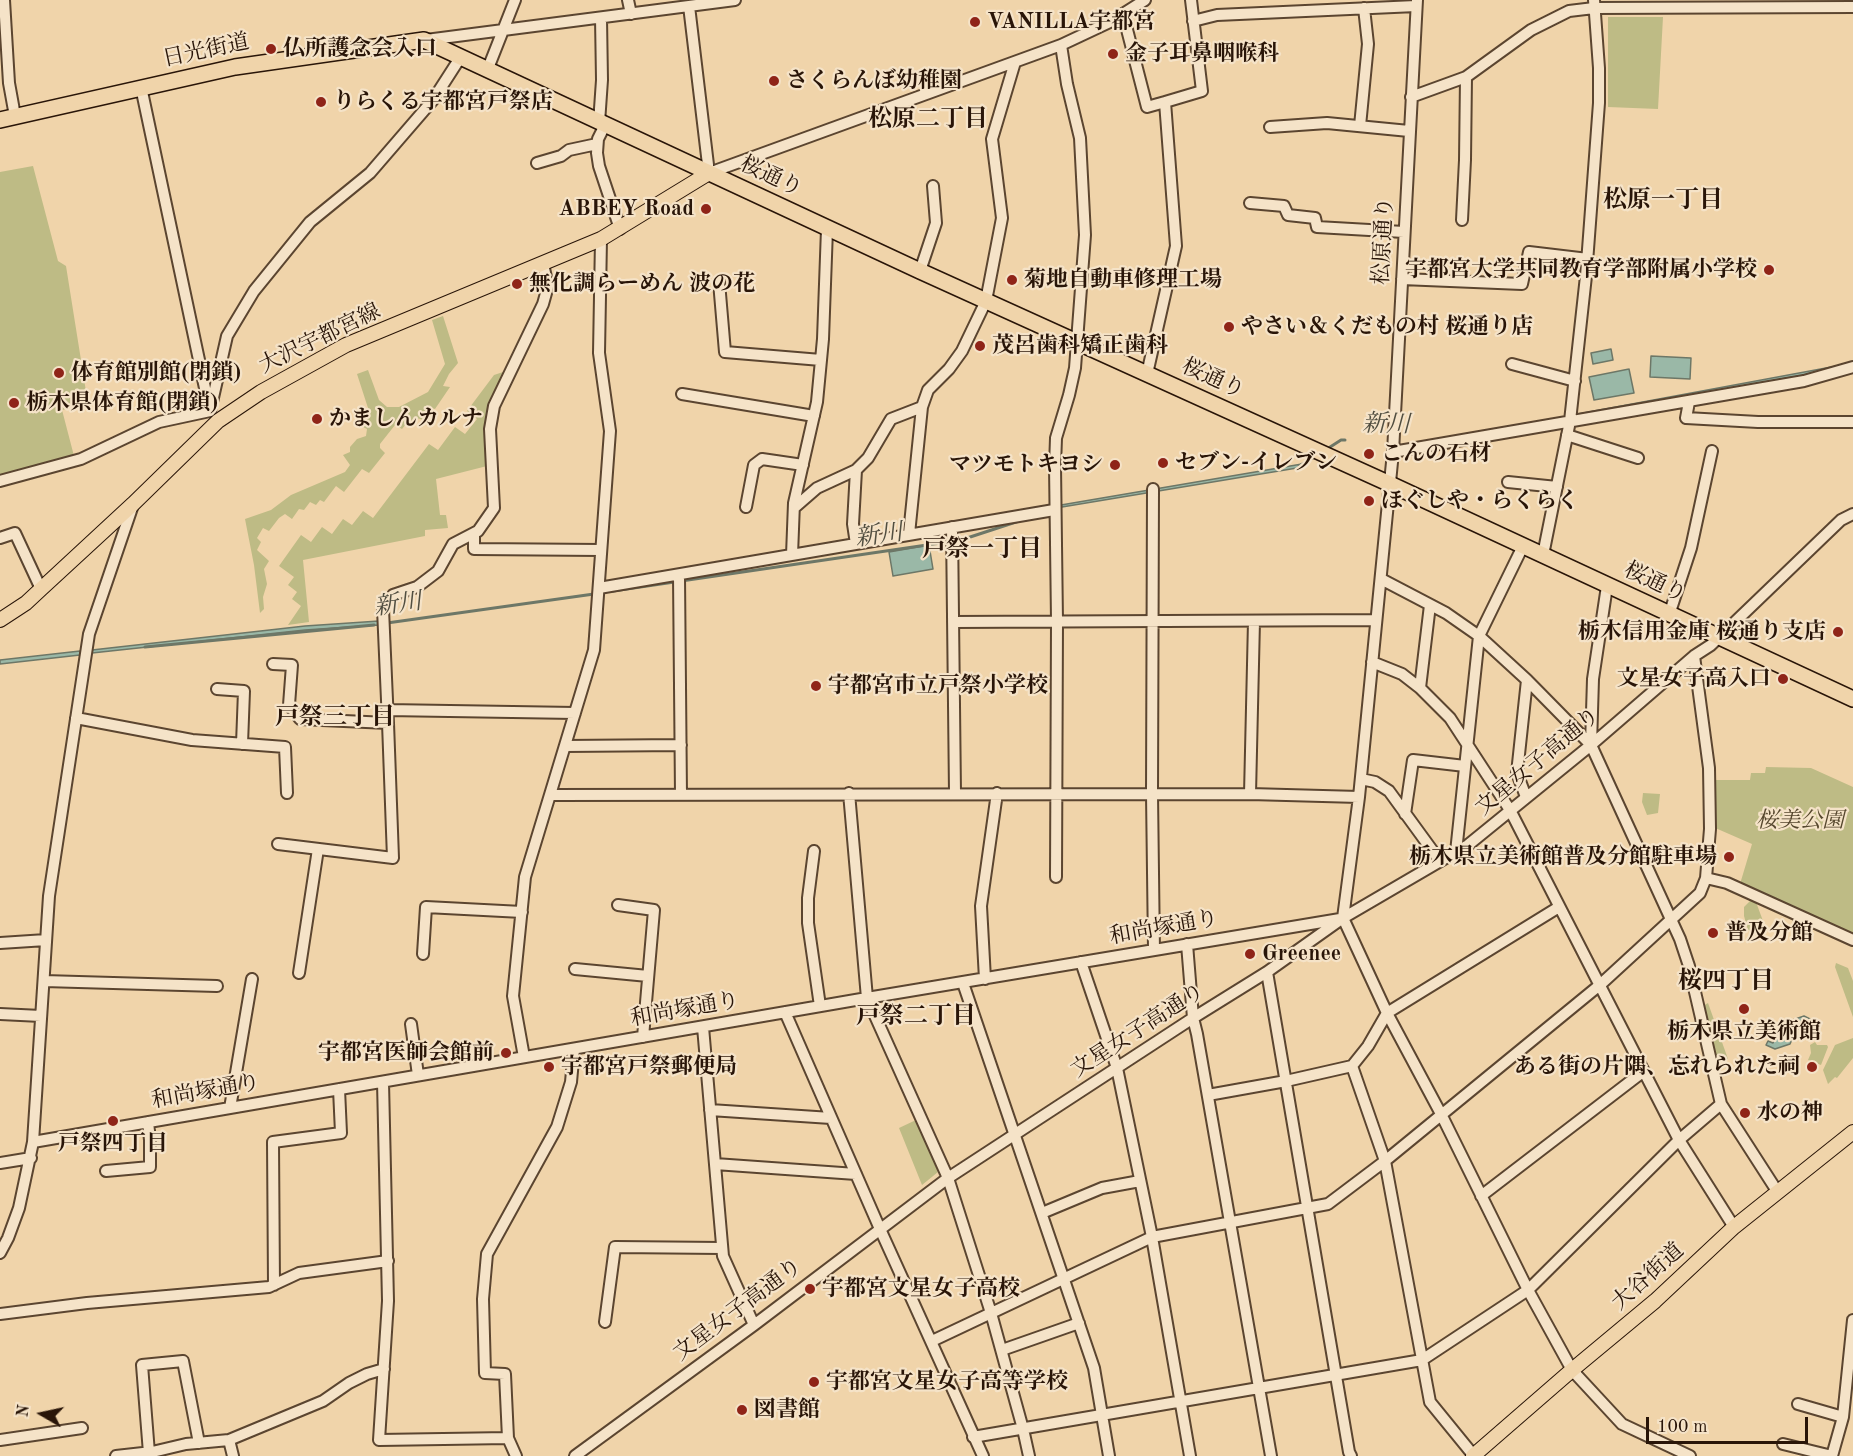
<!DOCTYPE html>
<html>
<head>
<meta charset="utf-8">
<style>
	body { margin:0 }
	#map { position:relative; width:1853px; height:1456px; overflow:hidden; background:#f0d4aa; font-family:"Old Standard TT",serif }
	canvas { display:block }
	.north { position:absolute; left:12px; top:1384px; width:60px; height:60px; -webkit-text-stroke:4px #f5e3c8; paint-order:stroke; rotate:279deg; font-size:16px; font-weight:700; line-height:24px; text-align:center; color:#291508 }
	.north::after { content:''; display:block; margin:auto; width:21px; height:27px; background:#291508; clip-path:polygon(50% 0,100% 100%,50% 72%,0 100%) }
	.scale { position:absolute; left:1646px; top:1417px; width:162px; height:27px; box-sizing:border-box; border:3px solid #291508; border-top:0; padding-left:8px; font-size:18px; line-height:21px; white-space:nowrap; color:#291508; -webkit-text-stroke:4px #f5e3c8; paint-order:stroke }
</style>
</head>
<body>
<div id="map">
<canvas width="1853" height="1456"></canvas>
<div class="north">N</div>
<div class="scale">100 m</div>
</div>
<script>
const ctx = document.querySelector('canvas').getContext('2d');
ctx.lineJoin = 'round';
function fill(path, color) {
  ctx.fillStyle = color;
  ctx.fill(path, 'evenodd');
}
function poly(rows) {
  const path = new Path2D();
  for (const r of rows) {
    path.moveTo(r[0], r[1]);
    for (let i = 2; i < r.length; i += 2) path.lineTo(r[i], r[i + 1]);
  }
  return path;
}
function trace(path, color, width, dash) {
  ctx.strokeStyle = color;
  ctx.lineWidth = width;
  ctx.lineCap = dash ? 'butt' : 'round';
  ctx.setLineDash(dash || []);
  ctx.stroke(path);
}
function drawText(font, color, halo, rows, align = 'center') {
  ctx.font = font + ' "Old Standard TT","Noto Serif JP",serif';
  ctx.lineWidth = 4.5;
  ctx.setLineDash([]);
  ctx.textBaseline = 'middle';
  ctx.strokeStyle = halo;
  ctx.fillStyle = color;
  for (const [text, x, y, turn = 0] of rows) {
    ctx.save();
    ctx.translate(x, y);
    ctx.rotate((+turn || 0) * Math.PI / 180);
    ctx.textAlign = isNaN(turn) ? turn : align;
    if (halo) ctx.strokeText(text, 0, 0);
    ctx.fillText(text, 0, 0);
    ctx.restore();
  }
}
const green = poly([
	[1608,17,1663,17,1658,109,1608,107],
	[33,166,58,261,66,266,88,404,62,410,74,456,0,476,0,172],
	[443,316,458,363,449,374,443,386,450,387,435,409,432,408,423,420,417,418,411,426,406,424,402,429,395,425,380,444,380,448,385,453,369,473,362,469,344,492,336,486,324,502,320,500,316,505,310,502,304,510,299,509,292,519,285,514,279,518,269,531,263,528,257,538,261,542,257,550,269,561,264,569,267,584,263,597,264,609,260,613,254,565,245,519,271,510,291,495,345,472,350,465,343,455,350,452,350,447,357,439,366,436,367,429,363,427,362,418,368,408,357,374,368,370,379,400,387,407,399,407,428,392,445,364,432,320],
	[506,371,487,466,436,479,440,515,446,515,448,528,425,530,425,536,303,560,309,622,288,625,301,606,292,599,297,592,288,585,294,577,279,566,301,535,311,542,322,527,332,534,343,519,352,525,363,511,373,518,429,444,438,450,455,427,465,434,477,419,467,411,494,375],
	[1766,767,1811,768,1853,787,1853,936,1740,884,1752,844,1713,827,1714,780,1750,780,1751,773,1765,773],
	[1643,793,1660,794,1658,813,1647,815,1642,802],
	[1752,899,1756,902,1763,921,1758,932,1748,930,1744,916,1744,907],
	[1836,963,1848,968,1853,981,1853,1017,1835,967],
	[1708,1003,1728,1059,1717,1063,1703,1006],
	[1853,1038,1853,1058,1837,1078,1835,1077,1828,1084,1823,1070,1835,1045],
	[1815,1042,1817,1045,1827,1045,1828,1047,1821,1065,1808,1060,1811,1053,1810,1045],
	[916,1120,938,1172,922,1185,899,1128]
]);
const water = poly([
	[1611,349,1613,360,1593,364,1591,353,1611,349],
	[1651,356,1691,358,1690,379,1650,377,1651,356],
	[1853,363,1853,366,1578,417,1578,414,1853,363],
	[1629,369,1634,393,1594,400,1589,377,1629,369],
	[1302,464,1303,467,1062,507,1061,505,1302,464],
	[929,545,933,569,893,576,889,552,929,545],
	[379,621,379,625,305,630,92,653,92,650,305,626,379,621],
	[80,651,80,655,0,664,0,660,80,651],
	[1804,1016,1810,1019,1816,1037,1797,1028,1790,1044,1775,1049,1766,1045,1768,1041,1773,1043,1781,1024,1804,1016]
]);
const stream = poly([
	[1327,449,1341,440,1345,440],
	[1299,466,1316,456],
	[613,591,961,540,1019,521],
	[387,623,594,594],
	[145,647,374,625]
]);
const minor = poly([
	[4,0,9,83,15,116],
	[628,0,631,14],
	[1417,0,1393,452,1359,797,1343,918,1387,1013,1441,1114,1528,1290,1572,1370,1622,1424,1690,1456],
	[689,6,709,173,1061,45,1112,21,1145,0],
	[1123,14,1147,107,1165,102,1176,246,1147,374],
	[1193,21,1217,15,1416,6],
	[426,40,735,0],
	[487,71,515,0],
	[141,87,209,407],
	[1411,97,1466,77,1531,30,1569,11,1594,8,1853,7],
	[1165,102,1202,91,1191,0],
	[599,123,602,80,601,18],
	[605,125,598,139,597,153,599,166,620,229],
	[1360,126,1368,44,1364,8],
	[1270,127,1327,123,1409,131],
	[537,163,561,156,569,150,597,144],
	[1250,203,1284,206,1288,215,1315,218,1317,227,1404,232],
	[1462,220,1465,160,1466,77],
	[920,271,936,223,933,186],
	[1402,279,1522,284,1529,252,1588,259],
	[719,282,725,352,821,360],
	[1512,364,1575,381],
	[682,394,814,416],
	[1689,402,1686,418,1758,422,1853,422],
	[1567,435,1638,458],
	[1393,452,1804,381,1853,367],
	[0,481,81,459,159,422,210,411,227,336,254,291,310,222,370,173,433,100,460,58],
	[1508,482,1557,487],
	[1153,489,1152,794,1154,950],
	[746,507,754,465,762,459,803,465],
	[794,508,817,488,856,470,868,458,891,419,922,407,928,390,949,369,962,351,986,301,1002,218,992,139,1015,62],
	[952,527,955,793],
	[474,533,474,549,601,550],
	[909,534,922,407],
	[0,538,15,533,41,589],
	[856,544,853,524,856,470],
	[792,555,794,503,817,402,823,339,827,229],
	[1543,555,1570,421,1586,276,1599,103,1599,68,1594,0],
	[679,576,681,795],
	[1381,579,1446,613,1479,636,1527,680,1591,745,1680,939,1689,966,1721,1104,1777,1191],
	[599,588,1054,510],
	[1669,615,1691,548,1712,451],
	[953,622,1376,620],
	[1372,662,1402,674,1420,688,1450,718,1510,810,1679,1140,1734,1227],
	[273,664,292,665,289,705,300,719,388,723,383,609,393,595,417,587,438,571,453,544,478,531,494,508,490,429,494,406,543,304,548,286,543,264],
	[1420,688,1430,605],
	[217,689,244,691,242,744],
	[387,710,575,713],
	[76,718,192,740,285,747,287,793],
	[1591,745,1593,679,1607,586],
	[565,746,681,745],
	[1361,779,1375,782,1389,791,1440,861],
	[849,793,867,998,948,1178,991,1313,1023,1429,1029,1456],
	[1250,794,1254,621],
	[550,795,1250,794,1359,797],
	[1526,797,1517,773,1527,680],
	[1405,814,1413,760,1465,766],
	[278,844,393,858,388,723],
	[814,851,808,898,808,923,820,1006],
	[1456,852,1479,636,1523,546],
	[1056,877,1057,621,1055,466,1056,438,1069,395,1075,368,1085,235,1080,138,1067,84,1061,45],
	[1706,878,1727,883,1853,940],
	[618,905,654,910,643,1037],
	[0,943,46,940],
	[1187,944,1193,1018,1197,1034,1271,1456],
	[423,954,426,907,522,912],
	[1081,962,1117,1068,1152,1237,1190,1456],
	[575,969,648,976],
	[1267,972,1349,1452,1351,1456],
	[299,973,318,849],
	[985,979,981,906,997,793],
	[44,981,217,986],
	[963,983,1094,1368,1109,1456],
	[785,1012,880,1229,983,1456],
	[0,1014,41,1016],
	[411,1024,418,1075],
	[703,1027,723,1256,754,1325],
	[524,1057,513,996,525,877,594,650,610,431,599,353,601,239],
	[1352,1066,1385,1161,1430,1402,1474,1456],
	[383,1082,388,1301,379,1440,508,1438,516,1456],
	[1208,1095,1286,1081,1352,1066,1368,1046,1387,1013,1559,907],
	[230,1108,252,979],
	[710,1110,831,1118],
	[33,1142,867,998,1340,919],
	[0,1163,31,1158],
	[715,1164,856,1174],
	[106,1171,150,1167,150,1140,148,1122],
	[1481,1196,1644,1071],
	[1042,1213,1102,1188,1140,1181],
	[0,1253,8,1238,19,1208,33,1142,49,896,89,634,133,505],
	[274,1285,273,1142,341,1133,339,1089],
	[0,1314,87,1303,269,1287,299,1273,388,1261],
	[605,1322,615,1247,722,1248],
	[932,1341,1152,1237,1328,1204,1385,1161,1601,984,1700,893,1706,878,1710,829,1709,768,1694,656],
	[1002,1350,1079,1323],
	[1798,1404,1843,1417],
	[973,1437,1422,1360,1528,1290,1679,1140,1721,1104],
	[508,1438,505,1374,485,1373,483,1299,487,1254,557,1127,571,1082,574,1049],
	[0,1440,82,1428],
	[229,1440,233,1456],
	[1783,1444,1832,1456],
	[149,1453,142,1365,183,1361,199,1443],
	[116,1456,152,1452,186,1444,229,1440,323,1401,349,1383,367,1374,384,1369],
	[575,1456,754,1325,948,1178,1193,1018,1267,972,1343,918,1468,845,1591,745,1694,656,1711,645,1841,520,1853,514],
	[1832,1456,1843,1417,1853,1320]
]);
const major = poly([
	[0,620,26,603,41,589,133,504,218,421,261,392,346,345,601,239,709,173],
	[1473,1456,1572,1370,1655,1301,1734,1227,1853,1132]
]);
const highway = poly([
	[0,120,235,67,424,40,920,271,1390,484,1853,699]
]);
const markers = [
	[975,22,6,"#8f2418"],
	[271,49,6,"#8f2418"],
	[1113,54,6,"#8f2418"],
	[774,81,6,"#8f2418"],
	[321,102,6,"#8f2418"],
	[706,209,6,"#8f2418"],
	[1769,270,6,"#8f2418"],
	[1012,280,6,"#8f2418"],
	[517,284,6,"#8f2418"],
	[1229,327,6,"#8f2418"],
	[980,346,6,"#8f2418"],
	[59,373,6,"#8f2418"],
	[14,403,6,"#8f2418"],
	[317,419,6,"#8f2418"],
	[1369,454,6,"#8f2418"],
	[1163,463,6,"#8f2418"],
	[1115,465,6,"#8f2418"],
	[1369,501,6,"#8f2418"],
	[1838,632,6,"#8f2418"],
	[1783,679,6,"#8f2418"],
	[816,686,6,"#8f2418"],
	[1729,857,6,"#8f2418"],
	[1713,933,6,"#8f2418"],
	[1250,954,6,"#8f2418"],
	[1744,1009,6,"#8f2418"],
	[506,1053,6,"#8f2418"],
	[549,1067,6,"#8f2418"],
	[1812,1067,6,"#8f2418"],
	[1745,1113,6,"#8f2418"],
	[113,1121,6,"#8f2418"],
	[810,1289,6,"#8f2418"],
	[814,1382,6,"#8f2418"],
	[742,1410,6,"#8f2418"]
];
const poiNames = [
	["VANILLA宇都宮",987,22],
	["仏所護念会入口",283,49],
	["金子耳鼻咽喉科",1125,54],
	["さくらんぼ幼稚園",786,81],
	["りらくる宇都宮戸祭店",333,102],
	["ABBEY Road",694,209,"right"],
	["宇都宮大学共同教育学部附属小学校",1757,270,"right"],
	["菊地自動車修理工場",1024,280],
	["無化調らーめん 波の花",529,284],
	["やさい＆くだもの村 桜通り店",1241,327],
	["茂呂歯科矯正歯科",992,346],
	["体育館別館(閉鎖)",71,373],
	["栃木県体育館(閉鎖)",26,403],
	["かましんカルナ",329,419],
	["こんの石材",1381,454],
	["セブン-イレブン",1175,463],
	["マツモトキヨシ",1103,465,"right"],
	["ほぐしや・らくらく",1381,501],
	["栃木信用金庫 桜通り支店",1826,632,"right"],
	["文星女子高入口",1771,679,"right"],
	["宇都宮市立戸祭小学校",828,686],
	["栃木県立美術館普及分館駐車場",1717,857,"right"],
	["普及分館",1725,933],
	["Greenee",1262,954],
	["栃木県立美術館",1744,1032,"center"],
	["宇都宮医師会館前",494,1053,"right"],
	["宇都宮戸祭郵便局",561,1067],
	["ある街の片隅、忘れられた祠",1800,1067,"right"],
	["水の神",1757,1113],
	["戸祭四丁目",113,1144,"center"],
	["宇都宮文星女子高校",822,1289],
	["宇都宮文星女子高等学校",826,1382],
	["図書館",754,1410]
];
const streetNames = [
	["日光街道",206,51,-12],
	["桜通り",771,177,25],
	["松原通り",1384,241,-87],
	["大沢宇都宮線",320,339,-26],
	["桜通り",1213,379,24],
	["桜通り",1655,583,25],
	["文星女子高通り",1538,762,-40],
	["和尚塚通り",1164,928,-10],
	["和尚塚通り",685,1010,-10],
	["文星女子高通り",1138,1031,-33],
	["和尚塚通り",206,1092,-10],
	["大谷街道",1648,1277,-42],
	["文星女子高通り",738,1310,-37]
];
const parkNames = [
	["桜美公園",1800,821]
];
const neighbourhoodNames = [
	["松原二丁目",928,120],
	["松原一丁目",1663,201],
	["戸祭一丁目",982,550],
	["戸祭三丁目",335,718],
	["桜四丁目",1726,982],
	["戸祭二丁目",916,1017]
];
const waterNames = [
	["新川",1386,425,1],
	["新川",879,536,-8],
	["新川",398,605,-8]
];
fill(green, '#bebb85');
fill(water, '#9ab8a7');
trace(water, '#6d7767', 1.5);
trace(stream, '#6d7767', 3);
trace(minor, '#5b4530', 14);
trace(major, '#291508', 16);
trace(highway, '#291508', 18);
trace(minor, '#f5e3c8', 10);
trace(major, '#f0d4aa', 14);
trace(highway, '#f0d4aa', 15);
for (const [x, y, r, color] of markers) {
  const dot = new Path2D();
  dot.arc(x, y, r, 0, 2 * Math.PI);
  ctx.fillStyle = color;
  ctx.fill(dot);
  trace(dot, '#f5e3c8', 2);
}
drawText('bold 22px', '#291508', '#f5e3c8', poiNames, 'left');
drawText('22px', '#291508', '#f5e3c8', streetNames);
drawText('italic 22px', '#56472e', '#f5e3c8', parkNames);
drawText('bold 24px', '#291508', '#f5e3c8', neighbourhoodNames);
drawText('italic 24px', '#514e40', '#f5e3c8', waterNames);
</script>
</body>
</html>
